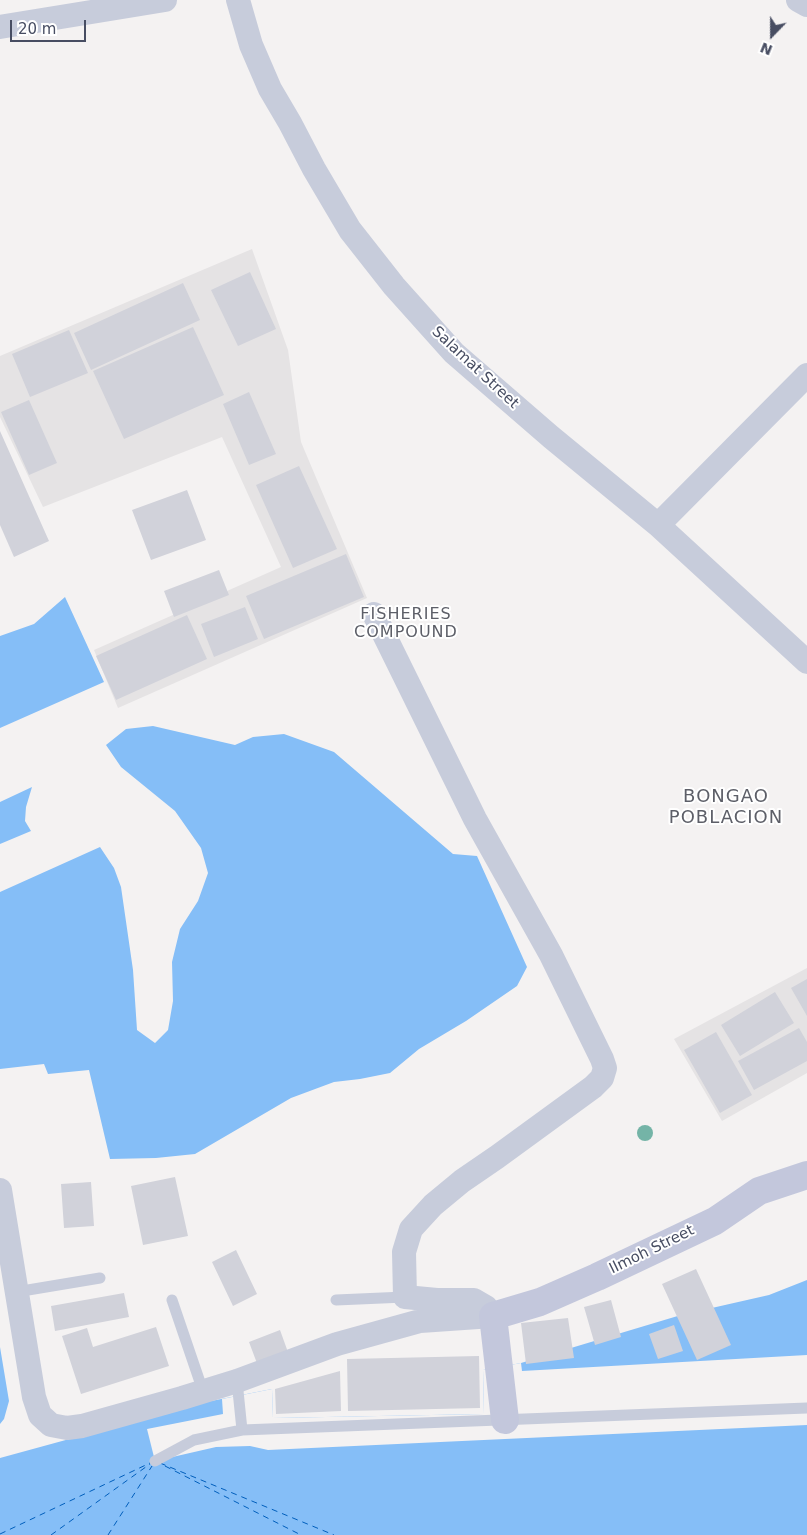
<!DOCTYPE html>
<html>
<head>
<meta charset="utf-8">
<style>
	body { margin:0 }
	#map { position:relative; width:807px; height:1535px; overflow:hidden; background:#f4f2f2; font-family:"DejaVu Sans",sans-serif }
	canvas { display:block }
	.north { position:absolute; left:747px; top:10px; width:50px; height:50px; -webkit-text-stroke:4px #fff; paint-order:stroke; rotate:202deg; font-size:14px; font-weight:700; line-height:20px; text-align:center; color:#474d62 }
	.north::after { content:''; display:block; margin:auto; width:18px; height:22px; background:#474d62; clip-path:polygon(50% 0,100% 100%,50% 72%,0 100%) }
	.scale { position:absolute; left:10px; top:20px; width:76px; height:22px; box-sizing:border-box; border:2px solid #474d62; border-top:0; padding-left:6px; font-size:15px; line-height:18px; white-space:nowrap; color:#474d62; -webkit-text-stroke:4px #fff; paint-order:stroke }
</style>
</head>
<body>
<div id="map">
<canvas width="807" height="1535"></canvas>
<div class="north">N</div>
<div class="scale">20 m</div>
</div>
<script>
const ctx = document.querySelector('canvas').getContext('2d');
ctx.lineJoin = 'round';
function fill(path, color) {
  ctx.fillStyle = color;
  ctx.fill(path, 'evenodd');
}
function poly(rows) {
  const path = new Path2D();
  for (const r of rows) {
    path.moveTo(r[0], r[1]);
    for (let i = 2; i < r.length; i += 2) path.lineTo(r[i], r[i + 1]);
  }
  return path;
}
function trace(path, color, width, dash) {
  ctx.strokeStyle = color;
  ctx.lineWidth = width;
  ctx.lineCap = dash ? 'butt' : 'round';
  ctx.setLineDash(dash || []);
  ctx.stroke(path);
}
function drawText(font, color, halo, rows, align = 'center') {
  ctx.font = font + ' "DejaVu Sans",sans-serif';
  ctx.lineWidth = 4;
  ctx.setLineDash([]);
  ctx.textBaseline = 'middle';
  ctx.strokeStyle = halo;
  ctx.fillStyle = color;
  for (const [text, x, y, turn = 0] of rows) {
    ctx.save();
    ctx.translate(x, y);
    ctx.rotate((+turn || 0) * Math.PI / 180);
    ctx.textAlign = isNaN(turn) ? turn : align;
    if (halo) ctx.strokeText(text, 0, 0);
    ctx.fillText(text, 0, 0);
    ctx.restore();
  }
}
const education = poly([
	[252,249,288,350,301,442,367,598,118,708,94,650,281,567,222,437,43,507,0,417,0,356],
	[807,968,807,1073,722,1121,674,1039]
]);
const water = poly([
	[65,597,104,682,0,728,0,636,34,624],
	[153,726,235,745,253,737,284,734,334,752,453,854,477,856,527,967,517,986,466,1021,419,1049,390,1073,360,1079,334,1082,291,1098,195,1154,156,1158,110,1159,89,1070,48,1074,44,1064,0,1069,0,892,100,847,114,868,121,887,133,970,137,1030,155,1043,168,1030,173,1001,172,962,180,929,198,901,208,873,201,848,175,811,121,767,106,745,126,729],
	[32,787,26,807,25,821,31,831,0,844,0,802],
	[807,1280,807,1535,0,1535,0,1458,84,1435,150,1413,272,1389,273,1418,484,1414,483,1370,521,1363,681,1315,769,1295],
	[0,1347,9,1401,4,1419,0,1424]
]);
const pier = poly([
	[807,1355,807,1425,268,1450,250,1446,216,1447,155,1461,147,1429,223,1414,222,1399,272,1389,273,1418,484,1414,483,1370,521,1363,522,1371]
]);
const ferry = poly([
	[160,1463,334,1535],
	[165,1466,301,1535],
	[0,1534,150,1463],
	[51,1535,150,1464],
	[108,1535,152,1466]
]);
const building = poly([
	[250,272,276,329,238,346,211,290],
	[183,283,200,320,91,370,74,333],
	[193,327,224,395,124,439,93,371],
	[69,330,88,373,30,397,12,354],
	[249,392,276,454,249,465,223,404],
	[29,400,57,463,29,475,1,412],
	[0,431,49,541,14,557,0,525],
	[299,466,337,549,293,568,256,485],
	[187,490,206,540,151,560,132,510],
	[346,554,364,597,264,639,246,596],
	[219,570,229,595,174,617,164,591],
	[245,607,258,639,214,657,201,624],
	[187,615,207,659,116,700,96,656],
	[807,979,807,1016,791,988],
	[775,992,794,1023,740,1056,721,1025],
	[799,1028,807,1042,807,1061,754,1090,738,1061],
	[716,1032,752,1095,720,1113,684,1050],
	[175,1177,188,1236,143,1245,131,1186],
	[91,1182,94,1226,64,1228,61,1184],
	[236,1250,257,1294,233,1306,212,1262],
	[696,1269,731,1345,697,1360,662,1284],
	[124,1293,129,1317,55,1331,51,1306],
	[611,1300,621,1337,595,1345,584,1307],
	[568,1318,574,1358,526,1364,521,1323],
	[674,1325,683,1351,658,1359,649,1334],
	[156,1327,169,1366,81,1394,62,1336,87,1328,93,1347],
	[280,1330,289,1355,258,1366,249,1342],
	[479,1356,480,1408,348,1411,347,1359],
	[340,1371,341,1411,276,1414,275,1389]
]);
const lane = poly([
	[16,1292,100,1278],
	[172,1300,203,1391],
	[336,1300,405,1297],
	[237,1381,242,1430],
	[155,1461,194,1440,242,1430,807,1408]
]);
const street = poly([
	[238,0,251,45,270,89,290,123,314,169,350,230,394,286,454,353,551,437,658,525,807,662],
	[798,0,807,5],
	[0,27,165,0],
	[658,525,807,375],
	[374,614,475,819,551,955,602,1059,605,1068,602,1078,593,1087,497,1157,462,1181,433,1205,411,1229,404,1252,405,1297,437,1300,474,1300,486,1307,493,1316],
	[0,1190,34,1397,40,1415,51,1425,67,1428,82,1426,182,1398,237,1381,337,1344,420,1321,493,1316]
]);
const secondary = poly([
	[505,1420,493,1316,540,1302,597,1277,715,1221,759,1191,807,1175]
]);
const trees = [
	[645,1133]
];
const streetNames = [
	["Salamat Street",475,368,43],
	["Ilmoh Street",652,1250,-26]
];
const neighbourhoodNames = [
	["FISHERIES",406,615],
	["COMPOUND",406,633]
];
const quarterNames = [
	["BONGAO",726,797],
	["POBLACION",726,818]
];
fill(education, '#e5e3e4');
fill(water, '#85bef7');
fill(pier, '#f4f2f2');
trace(ferry, '#005ebc', 1, [6, 5]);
fill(building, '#d1d2da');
trace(lane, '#c7ccdb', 11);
trace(street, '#c7ccdb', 24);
trace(secondary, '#c3c7dc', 28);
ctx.fillStyle = '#74b4a7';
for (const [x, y] of trees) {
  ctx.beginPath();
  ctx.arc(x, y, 8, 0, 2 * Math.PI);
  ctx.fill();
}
drawText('15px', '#474d62', '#fff', streetNames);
ctx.letterSpacing = '1px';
drawText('16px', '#5d5f68', '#fff', neighbourhoodNames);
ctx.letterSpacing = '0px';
ctx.letterSpacing = '1px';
drawText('18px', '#5d5f68', '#fff', quarterNames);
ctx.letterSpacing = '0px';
</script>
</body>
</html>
